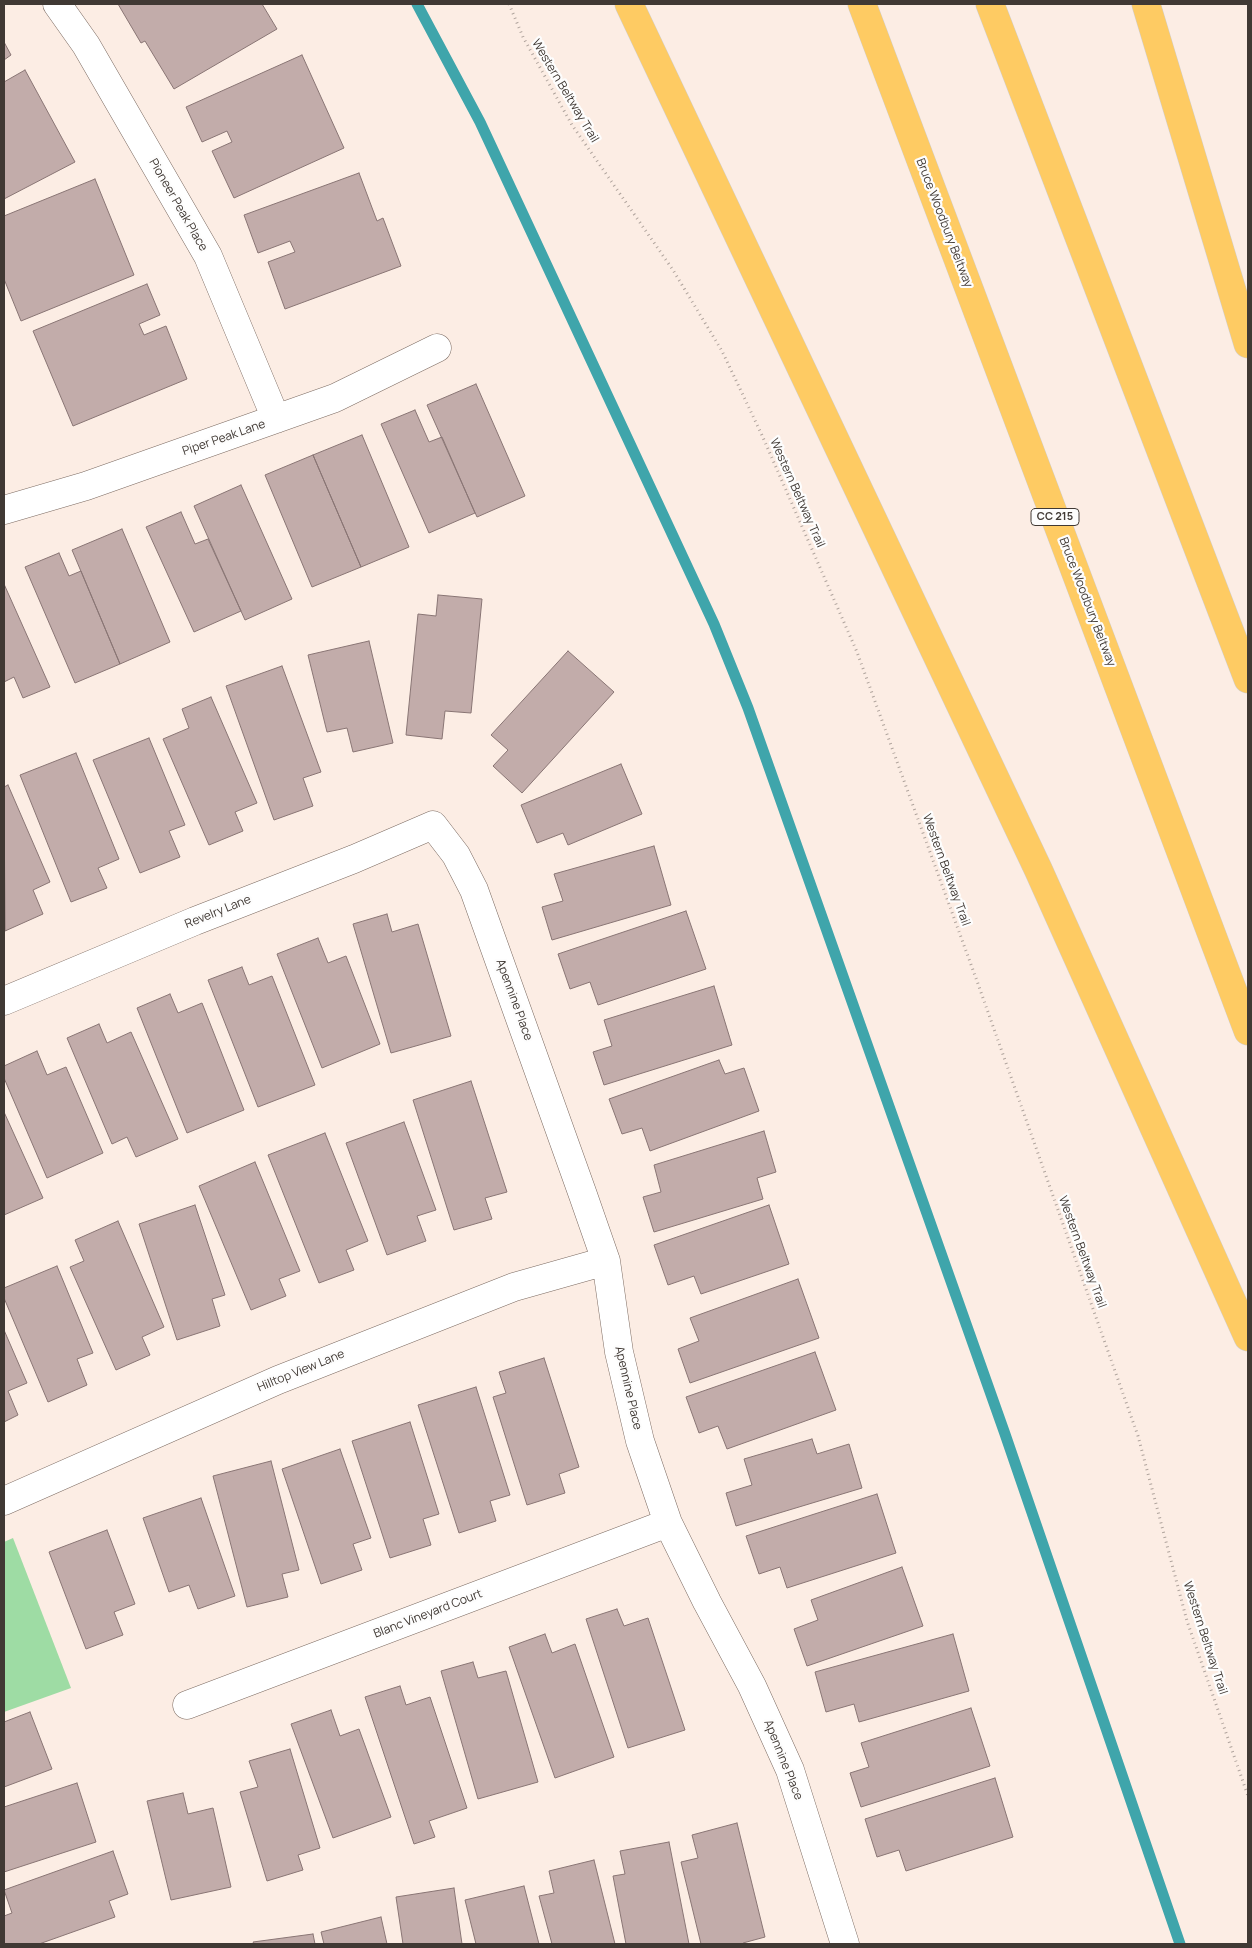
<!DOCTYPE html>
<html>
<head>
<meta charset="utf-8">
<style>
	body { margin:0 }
	#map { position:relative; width:1252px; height:1948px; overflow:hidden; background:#fcede4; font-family:Manrope,sans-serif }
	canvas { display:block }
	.frame { position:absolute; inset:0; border:5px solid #403934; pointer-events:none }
</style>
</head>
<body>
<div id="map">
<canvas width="1252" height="1948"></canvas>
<div class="frame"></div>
</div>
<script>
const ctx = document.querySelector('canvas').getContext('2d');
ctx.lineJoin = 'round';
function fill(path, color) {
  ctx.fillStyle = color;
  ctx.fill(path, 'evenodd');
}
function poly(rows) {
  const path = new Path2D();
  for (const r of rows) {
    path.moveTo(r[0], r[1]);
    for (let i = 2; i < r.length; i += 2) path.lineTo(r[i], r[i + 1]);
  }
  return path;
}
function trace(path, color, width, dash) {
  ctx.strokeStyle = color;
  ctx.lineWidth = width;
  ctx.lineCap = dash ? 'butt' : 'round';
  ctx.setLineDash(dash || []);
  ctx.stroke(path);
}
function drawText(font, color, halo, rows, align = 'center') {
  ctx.font = font + ' Manrope,sans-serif';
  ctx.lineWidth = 4.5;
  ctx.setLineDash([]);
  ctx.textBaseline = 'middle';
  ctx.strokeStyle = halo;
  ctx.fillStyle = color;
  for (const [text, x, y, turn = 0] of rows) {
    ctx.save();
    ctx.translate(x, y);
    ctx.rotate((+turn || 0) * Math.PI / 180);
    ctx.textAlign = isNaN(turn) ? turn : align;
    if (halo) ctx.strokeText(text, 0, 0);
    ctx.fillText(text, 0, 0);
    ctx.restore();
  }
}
const green = poly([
	[13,1538,71,1688,4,1712,4,1542]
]);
const stream = poly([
	[417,4,480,122,714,624,748,708,1005,1434,1180,1944]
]);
const building = poly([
	[118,4,262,4,277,29,174,89,145,41,141,43,118,4],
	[4,42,11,55,4,60,4,42],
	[302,55,344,148,234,198,212,151,232,142,227,131,202,142,186,107,302,55],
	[25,70,75,162,4,199,4,82,25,70],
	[359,173,377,221,383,218,401,266,285,309,268,262,295,252,290,241,258,253,244,215,359,173],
	[95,179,134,275,21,321,4,279,4,216,95,179],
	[147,284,160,315,139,324,144,335,166,326,187,379,73,426,33,331,147,284],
	[476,384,525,496,477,517,427,405,476,384],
	[415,410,429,442,442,437,475,513,429,533,381,424,415,410],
	[362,435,409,547,361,567,313,455,362,435],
	[313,455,361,567,312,587,265,475,313,455],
	[241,485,292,599,245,620,194,506,241,485],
	[181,512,195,544,208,539,241,611,194,632,146,527,181,512],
	[122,529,170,642,120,664,72,550,122,529],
	[59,553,69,576,81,571,120,664,75,683,25,567,59,553],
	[4,584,50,687,23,698,14,677,4,682,4,584],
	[438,595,482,599,471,713,445,711,442,739,406,735,418,614,436,616,438,595],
	[369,641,393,743,353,752,347,728,327,732,308,655,369,641],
	[568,651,614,692,522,793,493,766,508,750,491,735,568,651],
	[282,666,321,772,303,778,313,806,274,820,226,686,282,666],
	[211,697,257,803,235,812,243,831,209,845,163,739,189,728,182,709,211,697],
	[149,738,185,825,169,831,180,857,140,873,93,760,149,738],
	[76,753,119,859,98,868,107,888,71,902,20,775,76,753],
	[621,764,642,814,568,845,563,833,537,843,521,805,621,764],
	[8,785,50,882,33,890,43,914,5,931,4,787,8,785],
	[654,846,671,905,552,940,542,907,563,901,554,874,654,846],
	[686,911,706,969,598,1005,590,982,570,989,558,954,686,911],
	[387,914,392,932,418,924,451,1036,391,1053,353,924,387,914],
	[318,938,328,963,346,956,380,1044,322,1068,277,954,318,938],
	[242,967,249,985,272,976,315,1085,258,1107,208,980,242,967],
	[714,986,732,1045,604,1085,593,1052,612,1046,604,1020,714,986],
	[170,994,178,1013,202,1003,244,1110,187,1133,137,1008,170,994],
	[99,1024,107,1043,131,1032,178,1139,136,1157,127,1137,112,1144,67,1038,99,1024],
	[37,1051,47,1075,66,1067,103,1153,47,1178,4,1078,4,1066,37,1051],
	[719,1060,725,1074,744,1068,759,1111,650,1151,642,1128,622,1134,609,1099,719,1060],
	[471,1081,507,1192,485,1198,492,1219,454,1230,413,1100,471,1081],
	[4,1112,43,1198,4,1215,4,1112],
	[404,1122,436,1210,417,1216,426,1241,387,1255,346,1143,404,1122],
	[764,1131,776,1172,757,1178,763,1199,654,1232,643,1197,661,1192,654,1165,764,1131],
	[325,1133,368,1241,346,1250,354,1270,319,1283,268,1155,325,1133],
	[255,1162,300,1271,279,1279,286,1296,251,1310,199,1186,255,1162],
	[195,1205,225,1295,212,1299,220,1326,177,1340,139,1224,195,1205],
	[769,1205,789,1264,701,1294,694,1276,668,1285,654,1245,769,1205],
	[118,1221,164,1327,142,1337,150,1355,116,1370,70,1267,84,1261,75,1240,118,1221],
	[57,1266,93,1353,77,1359,87,1385,48,1402,4,1298,4,1288,57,1266],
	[798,1279,819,1338,690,1383,678,1349,699,1341,690,1318,798,1279],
	[4,1330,27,1383,8,1391,18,1415,4,1422,4,1330],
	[815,1352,836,1410,727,1449,718,1426,699,1433,686,1397,815,1352],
	[544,1358,579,1467,559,1474,565,1493,527,1505,493,1397,506,1393,499,1372,544,1358],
	[476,1387,510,1495,490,1501,496,1521,459,1533,418,1405,476,1387],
	[410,1422,439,1514,423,1519,431,1545,390,1558,352,1441,410,1422],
	[812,1439,817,1454,849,1444,862,1488,736,1526,726,1493,752,1485,744,1459,812,1439],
	[340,1449,371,1538,353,1544,362,1570,321,1584,282,1469,340,1449],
	[271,1461,299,1570,282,1574,288,1597,247,1607,213,1476,271,1461],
	[877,1494,896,1553,787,1588,780,1567,759,1574,746,1536,877,1494],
	[201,1498,235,1596,198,1609,189,1585,169,1592,143,1518,201,1498],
	[107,1530,135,1604,114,1612,123,1635,86,1649,49,1552,107,1530],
	[902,1567,923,1626,807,1666,794,1629,818,1620,811,1600,902,1567],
	[617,1609,624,1626,648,1618,685,1730,628,1748,586,1619,617,1609],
	[545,1634,552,1653,575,1644,614,1757,555,1778,509,1647,545,1634],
	[953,1634,969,1691,859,1722,854,1704,826,1712,815,1672,953,1634],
	[473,1662,478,1678,506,1671,538,1782,478,1799,441,1671,473,1662],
	[400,1686,406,1705,430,1697,467,1808,429,1821,435,1837,414,1844,365,1697,400,1686],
	[971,1708,990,1766,861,1807,850,1773,869,1767,861,1743,971,1708],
	[331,1710,340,1736,359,1729,391,1817,333,1838,291,1724,331,1710],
	[30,1712,52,1769,4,1787,4,1722,30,1712],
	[290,1749,320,1848,298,1855,303,1870,267,1881,240,1792,258,1787,249,1761,290,1749],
	[995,1778,1013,1837,906,1871,899,1850,877,1857,865,1819,995,1778],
	[77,1783,96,1842,4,1872,4,1807,77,1783],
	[183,1793,188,1814,213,1808,231,1887,171,1900,147,1801,183,1793],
	[737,1823,765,1937,743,1943,743,1944,701,1944,681,1862,698,1858,692,1835,737,1823],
	[669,1842,689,1944,626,1944,613,1876,625,1874,620,1851,669,1842],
	[113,1851,128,1894,109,1901,115,1917,39,1944,4,1944,4,1916,12,1913,4,1890,113,1851],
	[594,1860,615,1944,552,1944,539,1896,554,1893,549,1871,594,1860],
	[524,1886,539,1944,476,1944,465,1900,524,1886],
	[454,1888,462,1944,403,1944,396,1897,454,1888],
	[381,1917,387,1944,324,1944,321,1932,381,1917],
	[313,1934,315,1944,254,1944,253,1942,313,1934]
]);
const path = poly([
	[509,4,523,37,572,125,673,270,722,351,761,433,857,652,977,981,1138,1436,1187,1621,1248,1796]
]);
const minor = poly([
	[57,4,86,45,208,256,276,419],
	[4,510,86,486,335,398,437,348],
	[4,1001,195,921,354,859,433,825,456,855,474,890,583,1195,606,1261,619,1352,640,1441,668,1523,707,1602,752,1686,790,1770,845,1944],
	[4,1501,278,1380,514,1287,606,1261],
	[187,1705,668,1523]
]);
const motorway = poly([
	[629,4,1038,869,1248,1337],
	[862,4,1248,1031],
	[990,4,1248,679],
	[1146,4,1248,344]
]);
const shields = [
	[1055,517,48]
];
const shieldNames = [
	["CC 215",1055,517]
];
const streetNames = [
	["Western Beltway Trail",565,91,59],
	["Pioneer Peak Place",178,205,60],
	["Bruce Woodbury Beltway",944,223,69],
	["Piper Peak Lane",224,438,-19],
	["Western Beltway Trail",797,493,66],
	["Bruce Woodbury Beltway",1087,602,69],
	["Western Beltway Trail",946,870,70],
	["Revelry Lane",218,912,-22],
	["Apennine Place",514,1000,70],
	["Western Beltway Trail",1082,1252,70],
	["Hilltop View Lane",301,1371,-22],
	["Apennine Place",628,1388,77],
	["Blanc Vineyard Court",428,1614,-21],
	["Western Beltway Trail",1205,1638,72],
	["Apennine Place",783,1760,68]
];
fill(green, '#9edca4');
trace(stream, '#3fa5ab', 11);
fill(building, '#c2acaa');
trace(building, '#897574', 1);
trace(minor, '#7c6b62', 29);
trace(motorway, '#d1cfce', 29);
trace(path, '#b0a49d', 3, [1, 4]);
trace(minor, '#fff', 28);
trace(motorway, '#fecb63', 28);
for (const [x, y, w] of shields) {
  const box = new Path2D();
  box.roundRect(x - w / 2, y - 8.5, w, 17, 4);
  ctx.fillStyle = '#fdfdfd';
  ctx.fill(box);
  trace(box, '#403934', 1);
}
drawText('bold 11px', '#403934', null, shieldNames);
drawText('12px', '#403934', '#fdfdfd', streetNames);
</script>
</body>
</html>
